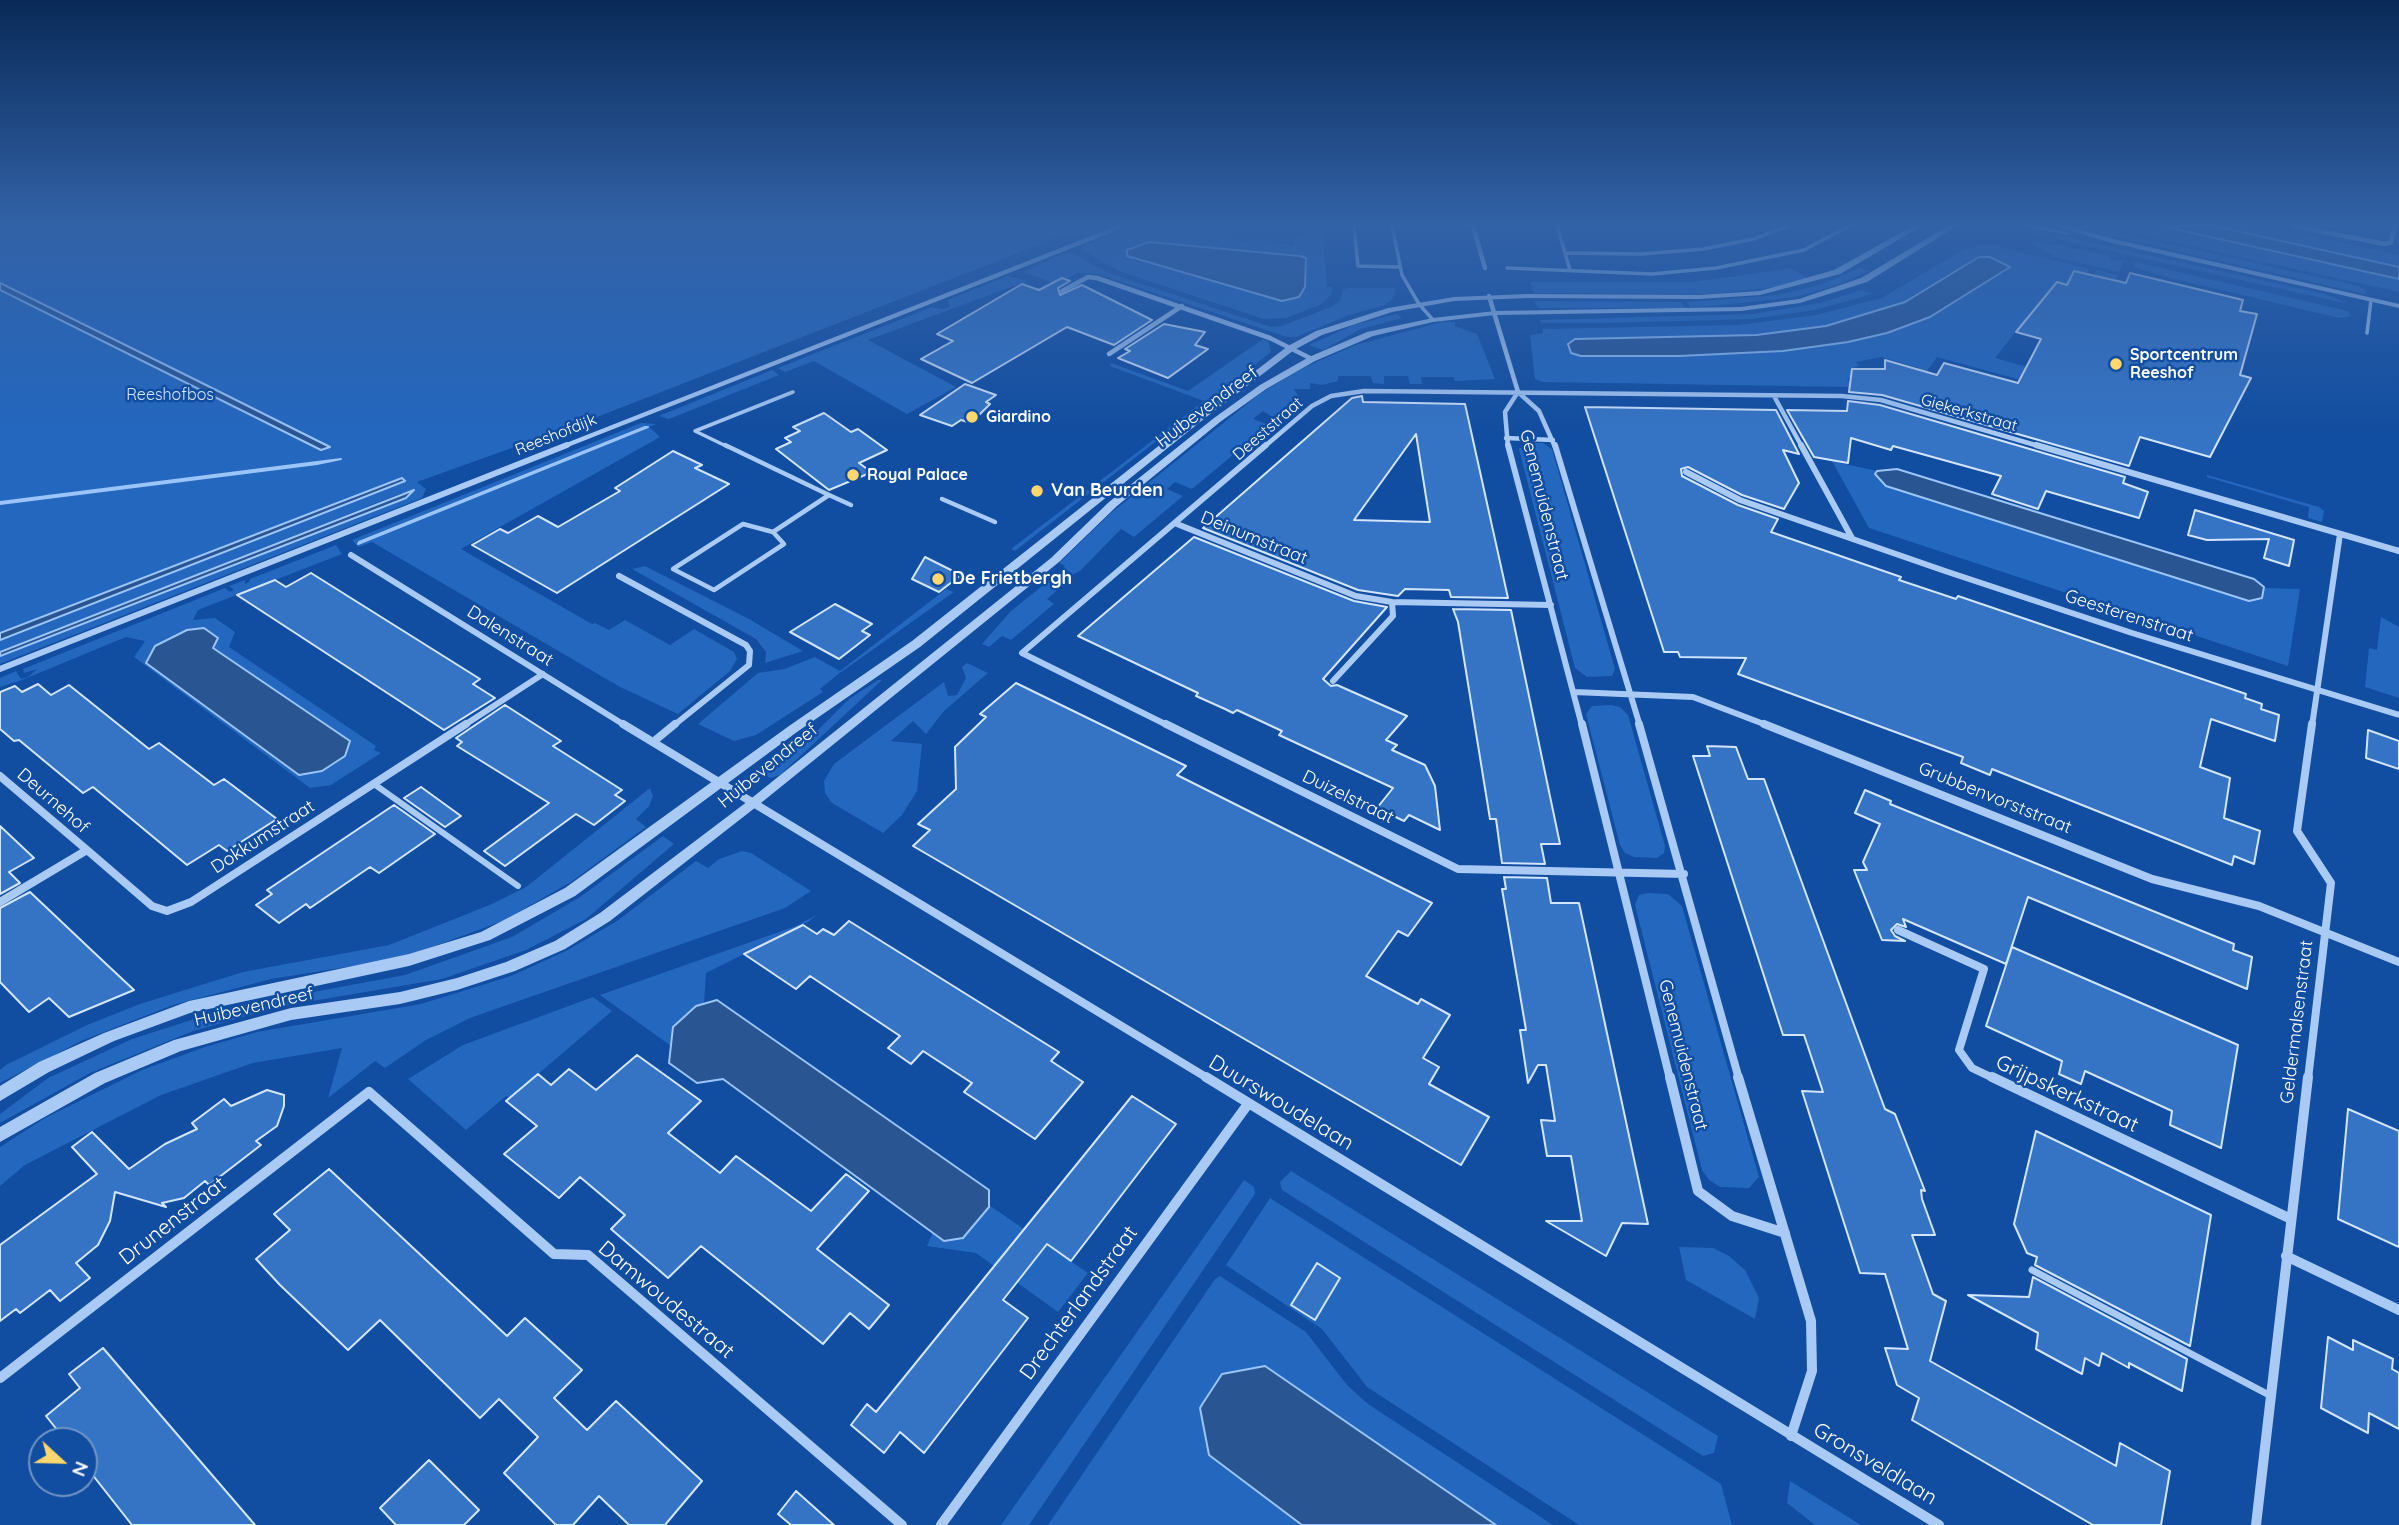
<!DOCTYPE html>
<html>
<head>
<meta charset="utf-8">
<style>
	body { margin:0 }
	#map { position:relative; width:2399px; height:1525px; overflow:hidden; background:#114da0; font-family:Quicksand,sans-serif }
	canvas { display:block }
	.north { position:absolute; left:28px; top:1427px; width:70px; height:70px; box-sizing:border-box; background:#114da0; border:2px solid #7094c6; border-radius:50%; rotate:112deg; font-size:19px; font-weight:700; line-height:28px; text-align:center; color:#fff }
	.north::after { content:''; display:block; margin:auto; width:24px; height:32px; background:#ffd76d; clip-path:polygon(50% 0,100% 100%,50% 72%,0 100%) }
</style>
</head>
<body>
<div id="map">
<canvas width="2399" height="1525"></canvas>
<div class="north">N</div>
</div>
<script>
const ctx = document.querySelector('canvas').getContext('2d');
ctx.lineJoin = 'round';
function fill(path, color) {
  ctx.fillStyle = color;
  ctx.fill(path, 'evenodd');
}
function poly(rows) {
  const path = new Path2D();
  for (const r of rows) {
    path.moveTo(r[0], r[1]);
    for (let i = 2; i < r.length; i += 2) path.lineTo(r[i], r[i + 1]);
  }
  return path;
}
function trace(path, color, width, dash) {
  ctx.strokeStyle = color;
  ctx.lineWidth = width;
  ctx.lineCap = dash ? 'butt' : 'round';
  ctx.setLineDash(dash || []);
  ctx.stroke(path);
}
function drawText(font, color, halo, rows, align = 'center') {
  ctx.font = font + ' Quicksand,sans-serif';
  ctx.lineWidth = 5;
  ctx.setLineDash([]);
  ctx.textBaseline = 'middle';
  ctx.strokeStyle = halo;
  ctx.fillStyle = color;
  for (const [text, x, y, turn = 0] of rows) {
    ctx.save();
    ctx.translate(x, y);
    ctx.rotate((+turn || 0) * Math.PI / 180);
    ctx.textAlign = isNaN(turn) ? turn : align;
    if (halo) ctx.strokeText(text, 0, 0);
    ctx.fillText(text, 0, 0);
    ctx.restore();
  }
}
const green = poly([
	[0,226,1011,226,1054,239,579,424,417,482,426,489,422,498,0,664,0,656,412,495,402,493,0,652],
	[1018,226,1031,226,1054,233,1037,226,1067,233,1085,226,1088,226,1082,230,1093,226,1112,226,1085,236,1067,238,1049,236],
	[1134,226,1221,226,1238,241,1250,242,1252,238,1293,246,1296,238,1322,226,1327,287,1332,287,1332,294,1322,304,1286,318,1264,319,1119,271,1082,250,1084,246],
	[1149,242,1293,254,1306,258,1305,287,1299,297,1282,301,1167,266,1134,261,1134,245],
	[2068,226,2088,226,2358,286,2366,290,2365,294],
	[2102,226,2161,226,2399,279,2399,292],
	[2214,226,2265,226,2399,255,2399,267],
	[2034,230,2325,294,2349,304,2038,235,2033,233],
	[2034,241,2110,256,2109,259,2119,261,2124,259,2119,272,2055,257,2030,242],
	[1989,245,2089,269,2087,274,2075,271,2072,275,2109,279,2094,275,2096,270,2118,275,2111,297,2064,284,2038,303,1995,358,2027,367,2021,380,1937,357,1927,371,1933,375,1907,387,1919,368,1881,357,1856,362,1859,366,1854,367,1861,378,1847,378,1852,387,1543,382,1535,379,1530,335,1543,333,1543,329,1739,325,1816,315,1882,298,1964,249],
	[1979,257,1990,257,2010,267,1930,317,1861,339,1783,351,1679,356,1581,356,1571,352,1569,345,1575,339,1727,337,1826,326,1905,302],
	[1065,253,1074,253,1106,272,1271,327,1282,326,1333,306,1340,300,1343,290,1348,288,1395,288,1395,292,1393,299,1385,305,1349,315,1296,337,1287,337,1095,273,1078,273,1057,284,1023,272],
	[2135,262,2348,311,2351,316,2339,318,2167,277,2133,267],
	[1791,268,1809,279,1774,287,1713,294,1534,293,1530,282,1693,282],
	[1860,268,1869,271,1837,285,1795,297,1712,306,1690,307,1687,302,1778,295,1822,284],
	[1008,276,1027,281,868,340,956,387,907,414,814,361,785,372,778,368,932,307,943,309,950,307,948,300],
	[1862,290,1872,294,1815,310,1752,319,1606,323,1541,323,1540,320,1752,314,1820,303],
	[1534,301,1681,302,1685,308,1538,308],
	[1397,314,1402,318,1361,329,1323,350,1309,345,1354,325],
	[1442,322,1455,322,1455,326,1477,334,1495,379,1455,381,1454,377,1421,377,1422,384,1410,384,1408,376,1384,376,1384,384,1373,383,1371,376,1338,376,1338,381,1322,385,1310,383,1310,389,1294,389,1300,399,1275,419,1263,411,1253,419,1269,425,1192,489,1175,482,1167,489,1183,496,1134,537,1121,529,1080,571,1068,577,1061,571,1065,566,1059,563,1111,513,1262,392,1303,368,1356,345],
	[1263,339,1268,341,1271,352,1015,551,1011,549,1204,401,1110,366,1111,363,1188,391],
	[772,370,779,375,669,419,659,416],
	[641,423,656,424,649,427,660,437,461,549,592,624,595,623,609,630,625,620,670,645,694,629,734,652,737,659,730,671,678,714,620,687,372,542,358,547,352,540],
	[645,427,648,427,358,542],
	[1529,443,1543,443,1552,449,1615,669,1612,676,1587,677,1575,668,1519,449],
	[1832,461,1877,471,1875,474,1886,486,2249,601,2261,598,2262,588,2300,589,2288,666,1869,528],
	[2207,475,2319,507,2324,511,2322,522,2308,518,2309,507,2207,477],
	[336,545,342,554,198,610,193,620,215,618,235,632,229,647,376,746,374,750,381,753,331,785,310,788,134,657,145,641,126,637,22,680,0,687,0,678,16,671,21,679,28,677,37,669,24,673,23,669,225,588,230,592,234,590,229,586,245,580,245,584,249,582,250,579],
	[187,630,217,638,212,648,349,741,346,750],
	[645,566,749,619,803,651,765,663,766,652,756,639,632,569],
	[1052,578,1066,583,1047,599,1054,604,1011,640,1002,636,989,647,982,644,1011,611],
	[946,589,954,592,837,675,820,689,823,692,756,735,734,741,698,724,758,673,784,669,815,657,840,671],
	[2381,617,2399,627,2399,698,2365,687,2369,648,2377,650],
	[967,663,988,673,944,711,926,734,913,721,891,741,922,744,917,791,902,815,883,833,832,803,825,793,824,781,834,764,944,682,948,696,957,695,966,678,962,667],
	[878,680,882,680,780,775,770,778,764,774,768,766,811,737,849,699],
	[1611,705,1620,707,1628,715,1665,846,1664,853,1657,858,1634,857,1625,853,1620,845,1586,714,1592,706],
	[650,788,653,796,649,806,636,819,646,827,571,882,503,921,418,952,372,963,271,979,173,1005,81,1041,0,1083,0,1070,6,1065,87,1025,140,1004,243,972,389,945,492,904,526,887],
	[663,836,674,844,586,919,526,950,442,979,283,1006,193,1031,90,1073,0,1123,0,1114,48,1078,132,1039,232,1007,405,975,512,937,580,897],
	[742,851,751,853,811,891,785,908,470,1018,426,1040,385,1068,375,1061,328,1098,342,1048,253,1063,161,1095,25,1165,0,1186,0,1147,45,1118,142,1070,205,1047,257,1032,421,1004,511,976,566,951,617,921,696,861,708,868,719,859],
	[1648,893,1668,894,1682,906,1759,1177,1749,1188,1720,1187,1709,1180,1702,1170,1635,905,1639,895],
	[817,915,808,922,706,973,704,1003,673,1027,671,1046,600,995,796,926],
	[593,997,612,1011,510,1098,506,1096,466,1130,408,1079,463,1045],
	[1291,1171,1718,1436,1714,1453,1703,1456,1282,1190,1280,1182],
	[1244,1180,1254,1187,1255,1194,1029,1525,1001,1525],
	[1270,1198,1721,1484,1732,1525,1579,1525,1367,1387,1322,1329,1226,1265],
	[989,1205,1088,1273,1058,1312,976,1253,927,1246,933,1232,945,1241,963,1238],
	[1679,1247,1713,1248,1729,1256,1745,1270,1759,1298,1755,1319,1686,1280],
	[1220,1276,1306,1332,1347,1385,1368,1404,1553,1525,1496,1525,1265,1366,1220,1379,1200,1409,1209,1455,1302,1525,1048,1525,1215,1279],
	[1790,1481,1861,1525,1815,1525,1787,1503]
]);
const water = poly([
	[2161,226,2214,226,2399,267,2399,279,2161,226],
	[1149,242,1300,256,1306,258,1305,287,1299,297,1282,301,1127,256,1127,250,1149,242],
	[1979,257,1990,257,2010,267,1930,317,1887,333,1848,342,1783,351,1679,356,1581,356,1571,353,1568,344,1575,339,1756,335,1826,326,1905,302,1979,257],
	[0,283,202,383,330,447,321,450,0,290,0,283],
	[645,427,648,427,358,544,359,542,645,427],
	[341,459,317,464,0,504,0,502,341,459],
	[1897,469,2254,579,2264,587,2262,598,2249,601,1886,486,1875,474,1877,471,1897,469],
	[402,478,405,481,0,640,0,633,402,478],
	[414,490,406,498,0,656,0,652,414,490],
	[204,628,218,638,213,648,350,741,345,756,322,771,299,775,146,663,155,646,187,630,204,628],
	[717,1000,989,1190,989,1207,963,1238,944,1241,723,1079,697,1083,669,1063,673,1027,696,1006,717,1000],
	[1265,1366,1496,1525,1302,1525,1209,1455,1200,1408,1203,1403,1222,1374,1265,1366]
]);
const building = poly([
	[2074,271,2126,283,2130,273,2243,300,2240,311,2257,314,2240,375,2251,378,2210,457,2140,437,2129,466,1882,395,1849,392,1852,369,1885,369,1885,360,1937,375,1944,363,2018,383,2041,339,2016,332,2057,282,2067,285,2074,271],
	[1062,278,1070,281,1058,288,1060,295,1082,285,1152,320,1114,345,1067,327,972,383,921,359,953,341,937,334,1022,284,1039,290,1062,278],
	[1164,324,1205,332,1195,345,1208,349,1168,378,1118,358,1130,351,1125,349,1164,324],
	[965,384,996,395,986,402,990,404,971,423,961,420,952,426,920,415,965,384],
	[1362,396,1363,402,1465,404,1508,598,1451,597,1449,590,1405,589,1398,596,1358,590,1203,528,1352,398,1362,396],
	[1416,434,1430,522,1354,520,1416,434],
	[1848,401,1880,405,2125,477,2123,483,2148,492,2139,518,2046,491,2038,509,1992,494,2001,476,1893,446,1891,450,1851,438,1848,463,1814,457,1787,410,1847,411,1848,401],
	[1585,407,1776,410,1799,454,1783,450,1799,483,1784,509,1742,495,1688,467,1681,469,1682,476,1738,505,1778,519,1771,532,1901,577,1899,580,1956,599,1958,596,2246,694,2245,698,2262,704,2261,709,2279,715,2275,741,2211,719,2200,767,2230,778,2224,818,2260,831,2254,864,2234,856,2232,865,1992,769,1990,775,1961,763,1963,757,1738,674,1746,658,1680,657,1678,652,1664,652,1585,407],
	[824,413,851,432,858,429,887,450,859,463,870,471,865,475,829,490,776,449,791,442,785,438,800,431,793,427,824,413],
	[673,451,702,465,695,468,729,484,557,593,472,545,500,529,508,533,538,516,558,527,620,491,615,488,673,451],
	[2195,510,2294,540,2289,566,2264,558,2269,539,2207,540,2188,535,2195,510],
	[1194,537,1354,601,1387,607,1323,679,1331,686,1337,685,1407,716,1386,740,1397,745,1392,750,1425,765,1435,786,1440,830,1409,815,1404,821,1377,808,1393,788,1279,735,1282,731,1237,710,1233,713,1225,709,1196,696,1198,693,1078,636,1194,537],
	[925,557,961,575,939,592,912,579,925,557],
	[311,573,480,679,473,684,495,698,444,730,237,595,275,580,286,587,311,573],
	[835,604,872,624,862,631,870,635,839,659,790,632,835,604],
	[1453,609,1511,610,1560,844,1541,844,1545,864,1502,863,1496,819,1490,819,1458,622,1453,609],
	[1016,683,1186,766,1177,775,1432,903,1408,936,1398,931,1366,976,1418,1004,1421,999,1450,1015,1423,1058,1439,1067,1429,1084,1489,1117,1461,1165,913,846,930,830,918,824,956,789,955,747,986,717,980,714,1016,683],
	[38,684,51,695,69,685,149,749,159,743,214,785,224,779,277,819,227,851,219,845,187,865,93,787,83,793,19,740,14,741,0,729,0,692,15,686,22,692,38,684],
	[505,705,561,741,553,746,622,790,615,795,625,801,594,825,576,814,505,866,484,851,549,803,457,746,462,742,456,738,505,705],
	[2368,730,2399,741,2399,769,2366,758,2368,730],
	[1707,746,1736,747,1748,779,1764,779,1879,1093,1885,1109,1895,1114,1925,1191,1921,1190,1922,1199,1935,1235,1912,1235,1933,1294,1946,1301,1930,1361,2116,1466,2120,1443,2170,1471,2161,1525,2093,1525,1912,1420,1919,1398,1897,1385,1885,1348,1908,1349,1885,1274,1860,1273,1802,1091,1823,1092,1804,1035,1783,1035,1693,756,1710,756,1707,746],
	[421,787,461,816,445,827,404,798,421,787],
	[1865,790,1891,801,1890,804,2234,944,2233,950,2252,957,2247,989,2028,897,2006,964,1903,919,1906,927,1897,924,1891,930,1895,936,1905,941,1882,940,1854,870,1867,870,1863,862,1880,824,1855,813,1865,790],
	[394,805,435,834,379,873,370,867,310,908,306,904,279,923,256,905,272,894,267,890,394,805],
	[0,826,34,858,9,872,20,883,0,894,0,826],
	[1504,877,1547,878,1551,903,1579,903,1648,1224,1622,1223,1606,1256,1546,1221,1582,1221,1571,1156,1547,1156,1541,1120,1555,1121,1546,1065,1538,1065,1528,1083,1520,1030,1526,1030,1502,889,1506,889,1504,877],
	[30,892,103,961,134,990,69,1017,49,998,29,1012,0,982,0,908,30,892],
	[849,921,1059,1052,1051,1061,1083,1082,1035,1139,964,1092,972,1083,923,1051,911,1064,888,1048,900,1036,810,976,796,989,744,954,803,925,817,934,823,929,834,935,849,921],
	[2012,947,2238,1045,2221,1148,2170,1125,2172,1111,2085,1071,2081,1084,2059,1074,2062,1061,1986,1026,2012,947],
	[637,1055,701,1101,668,1133,720,1173,736,1156,811,1211,846,1174,869,1191,817,1249,889,1305,869,1329,850,1313,823,1344,701,1246,668,1278,611,1229,625,1215,580,1177,559,1198,504,1154,537,1126,506,1101,538,1074,551,1085,569,1069,596,1090,637,1055],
	[267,1090,284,1095,284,1106,277,1126,256,1141,261,1145,209,1185,205,1181,184,1198,162,1203,166,1207,115,1192,110,1221,98,1245,76,1263,90,1278,60,1301,50,1290,20,1313,16,1309,0,1321,0,1245,97,1174,72,1147,92,1132,129,1169,165,1144,197,1129,192,1123,224,1099,231,1106,267,1090],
	[1132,1096,1176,1124,1071,1261,1047,1244,1003,1300,1028,1318,924,1453,900,1432,884,1453,851,1425,867,1404,876,1412,1132,1096],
	[2348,1109,2399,1131,2399,1247,2338,1219,2348,1109],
	[2036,1131,2211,1215,2190,1346,2035,1265,2037,1257,2027,1253,2014,1224,2036,1131],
	[329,1169,507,1336,525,1318,582,1370,554,1398,587,1430,616,1401,702,1481,665,1525,629,1525,599,1496,573,1525,556,1525,504,1473,538,1437,499,1399,480,1418,380,1320,348,1350,280,1285,256,1259,290,1230,274,1214,329,1169],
	[1317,1263,1340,1278,1315,1320,1291,1305,1317,1263],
	[2033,1277,2187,1359,2182,1391,2129,1363,2129,1368,2102,1353,2099,1366,2085,1358,2082,1374,2036,1349,2038,1333,1968,1295,2029,1297,2033,1277],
	[2328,1337,2353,1350,2353,1340,2393,1359,2392,1369,2399,1373,2399,1429,2369,1413,2368,1433,2321,1408,2328,1337],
	[103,1348,133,1383,255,1525,132,1525,84,1464,84,1441,66,1441,46,1416,80,1388,69,1374,103,1348],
	[429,1460,479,1510,464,1525,396,1525,380,1508,429,1460],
	[796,1491,834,1525,791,1525,778,1514,796,1491]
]);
const serviceFar3 = poly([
	[1354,226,1358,266,1400,267],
	[1392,226,1402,275,1419,304,1433,320],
	[1557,226,1570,270],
	[1566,253,1641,254,1704,249,1753,239,1788,226],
	[1507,268,1652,274,1716,268,1804,250,1849,226],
	[2367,333,2371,300],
	[728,447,695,431,793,392]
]);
const serviceFar2 = poly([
	[725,445,829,495],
	[942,499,995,522],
	[743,524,773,532,784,544,714,590,673,569,743,524],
	[773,532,829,495,851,505]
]);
const serviceFar1 = poly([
	[374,784,518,886]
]);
const service = poly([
	[2032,1270,2271,1396]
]);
const pedestrian = poly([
	[1473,226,1485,268]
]);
const minorFar3 = poly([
	[2293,226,2385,244,2391,242,2395,226],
	[1062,291,1088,277,1097,278,1270,338,1312,359],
	[1489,296,1518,392],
	[1109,354,1182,306],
	[1518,392,1539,411,1555,447],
	[1774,396,1802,447],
	[1506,438,1553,440],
	[562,447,1122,226],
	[1264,447,1312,406,1331,396,1364,391,1842,396,1881,400,2042,447],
	[1508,447,1505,412,1518,392]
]);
const minorFar2 = poly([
	[1508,445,1582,726],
	[1555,445,1640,726],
	[1801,445,1852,538],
	[2036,445,2399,551],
	[1686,472,1740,500,1945,571,2132,633,2399,715],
	[1177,524,1356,596,1392,602,1551,605],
	[351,555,626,726],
	[619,576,746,645,750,651,749,665,673,726],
	[0,669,567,445],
	[1333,681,1393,616,1392,602],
	[1574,692,1693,697,1769,726],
	[463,726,543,674],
	[1169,726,1022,653,1266,445],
	[2312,726,2340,534]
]);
const minorFar1 = poly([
	[623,724,1209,1079],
	[1166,724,1458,869,1684,874],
	[1582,724,1670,1079],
	[1639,724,1739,1079],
	[1764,724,2152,879,2259,906,2399,962],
	[653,742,675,724],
	[0,776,87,850],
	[0,902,87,850,152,906,167,911,191,902,466,724],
	[1898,930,1984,969,1959,1050,1972,1068,1995,1079],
	[2308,1079,2331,883,2297,831,2312,724]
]);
const minor = poly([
	[1206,1077,1939,1525],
	[1670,1077,1698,1191,1732,1216,1785,1233],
	[1738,1077,1811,1321,1812,1371,1791,1436],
	[1992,1077,2291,1219],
	[2286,1256,2399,1310],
	[0,1378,369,1092,554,1254,588,1255,902,1525],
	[941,1525,1248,1104],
	[2256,1525,2308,1077]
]);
const tertiary = poly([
	[1913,226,1922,226,1840,274,1760,295,1699,299,1527,298,1454,301,1392,312,1322,335,1294,350,1205,418,920,647,797,732,575,896,490,940,409,966,190,1013,114,1041,49,1072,0,1101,0,1086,39,1062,104,1033,189,1001,409,954,481,932,565,888,789,726,912,641,1199,414,1288,346,1316,331,1388,308,1454,297,1527,294,1699,295,1760,291,1834,270,1913,226],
	[1948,226,1957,226,1867,282,1800,303,1741,311,1495,315,1433,322,1373,336,1315,361,1266,389,1220,422,1117,506,1059,562,756,807,610,921,565,949,515,971,457,990,400,1004,291,1020,181,1051,105,1083,0,1142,0,1127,95,1073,174,1040,291,1008,400,992,457,978,506,962,555,941,600,913,748,801,1051,558,1109,502,1214,418,1260,385,1309,357,1367,332,1433,318,1495,311,1741,307,1799,299,1861,278,1948,226],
	[2022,226,2037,226,2071,233,2067,235,2022,226],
	[2055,226,2066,226,2114,239,2399,304,2399,308,2112,243,2055,226]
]);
const markers = [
	[2116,364,7,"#ffd76d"],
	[972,417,7,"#ffd76d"],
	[853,475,7,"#ffd76d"],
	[1037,491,7,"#ffd76d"],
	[938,579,7,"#ffd76d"]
];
const farPoinames = [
	["Sportcentrum",2130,355],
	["Reeshof",2130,373],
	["Giardino",986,417],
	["Royal Palace",867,475]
];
const farParknames = [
	["Reeshofbos",170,395]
];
const farStreetnames = [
	["Giekerkstraat",1969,413,16],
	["Deeststraat",1268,429,-41],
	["Reeshofdijk",556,435,-22]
];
const streetNames = [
	["Huibevendreef",1207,407,-37],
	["Genemuidenstraat",1544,505,76],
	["Deinumstraat",1254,538,22],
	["Geesterenstraat",2129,616,18],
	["Dalenstraat",510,636,32],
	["Huibevendreef",768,766,-39],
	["Duizelstraat",1348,797,26],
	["Grubbenvorststraat",1995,798,22],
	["Deurnehof",53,801,41],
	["Dokkumstraat",263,837,-33],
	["Huibevendreef",254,1007,-13],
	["Geldermalsenstraat",2297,1022,-83],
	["Genemuidenstraat",1683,1055,76]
];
const poiNames = [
	["Van Beurden",1051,491],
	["De Frietbergh",952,579]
];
const nearStreetnames = [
	["Grijpskerkstraat",2067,1094,25],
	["Duurswoudelaan",1281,1103,31],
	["Drunenstraat",173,1221,-38],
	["Damwoudestraat",666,1300,40],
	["Drechterlandstraat",1079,1303,-54],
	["Gronsveldlaan",1875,1464,31]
];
fill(green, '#2367bf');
fill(water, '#295593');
trace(water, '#9bc5f8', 2);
fill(building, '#3574c5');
trace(building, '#d2e5fe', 2);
trace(serviceFar3, '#a9caf5', 3.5);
trace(serviceFar2, '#a9caf5', 4.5);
trace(serviceFar1, '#a9caf5', 6);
trace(service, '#a9caf5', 7);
trace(pedestrian, '#a9caf5', 4.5);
trace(minorFar3, '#a9caf5', 4.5);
trace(minorFar2, '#a9caf5', 6);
trace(minorFar1, '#a9caf5', 8);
trace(minor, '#a9caf5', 10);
fill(tertiary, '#a9caf5');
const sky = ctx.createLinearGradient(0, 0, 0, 439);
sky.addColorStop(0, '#092a58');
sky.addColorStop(0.51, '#3262a7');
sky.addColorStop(1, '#3262a700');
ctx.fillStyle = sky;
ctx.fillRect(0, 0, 2399, 439);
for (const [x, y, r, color] of markers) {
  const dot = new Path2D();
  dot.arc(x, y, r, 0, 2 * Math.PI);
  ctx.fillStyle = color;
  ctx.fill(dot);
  trace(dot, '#114da0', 2.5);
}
drawText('bold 16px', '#fff', '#114da0', farPoinames, 'left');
drawText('16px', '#d2e5fe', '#114da0', farParknames);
drawText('16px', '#fff', '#114da0', farStreetnames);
drawText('18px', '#fff', '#114da0', streetNames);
drawText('bold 18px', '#fff', '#114da0', poiNames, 'left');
drawText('21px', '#fff', '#114da0', nearStreetnames);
</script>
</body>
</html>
